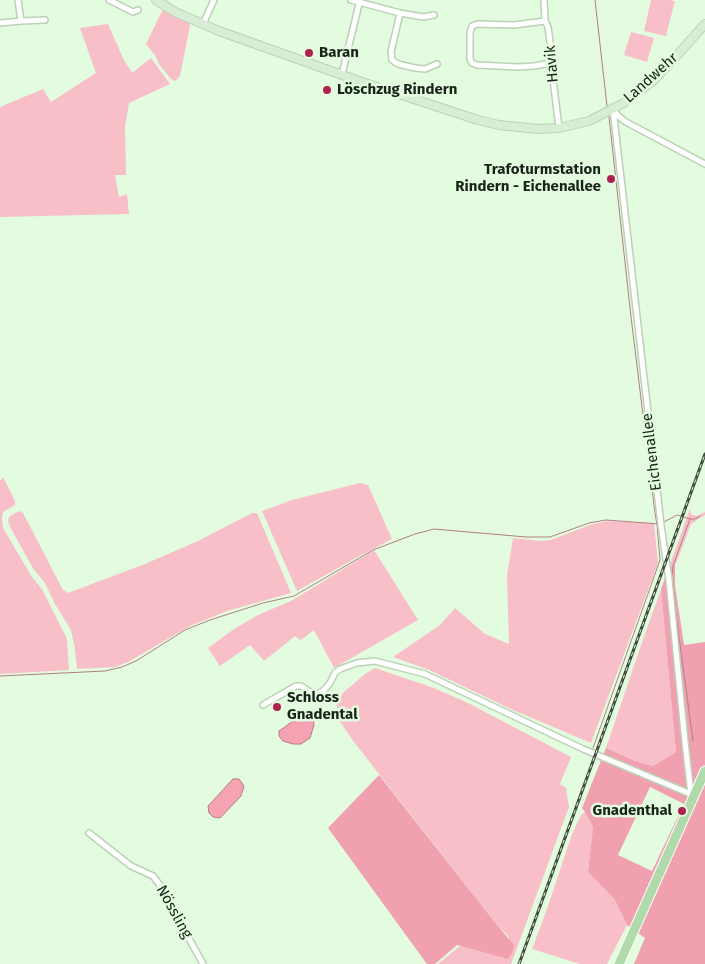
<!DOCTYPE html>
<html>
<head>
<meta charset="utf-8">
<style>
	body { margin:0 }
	canvas { display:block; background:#e3fbdf }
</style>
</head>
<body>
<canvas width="705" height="964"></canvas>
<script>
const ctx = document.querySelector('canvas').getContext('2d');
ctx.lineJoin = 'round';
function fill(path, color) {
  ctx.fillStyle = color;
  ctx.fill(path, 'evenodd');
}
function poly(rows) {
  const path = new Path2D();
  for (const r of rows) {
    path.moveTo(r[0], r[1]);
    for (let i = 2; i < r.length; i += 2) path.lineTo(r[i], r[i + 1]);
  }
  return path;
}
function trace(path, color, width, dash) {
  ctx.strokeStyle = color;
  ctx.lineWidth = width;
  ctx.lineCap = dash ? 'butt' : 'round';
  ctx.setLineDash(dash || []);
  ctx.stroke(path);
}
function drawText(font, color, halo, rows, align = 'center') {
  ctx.font = font + ' "Fira Sans",sans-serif';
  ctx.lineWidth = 5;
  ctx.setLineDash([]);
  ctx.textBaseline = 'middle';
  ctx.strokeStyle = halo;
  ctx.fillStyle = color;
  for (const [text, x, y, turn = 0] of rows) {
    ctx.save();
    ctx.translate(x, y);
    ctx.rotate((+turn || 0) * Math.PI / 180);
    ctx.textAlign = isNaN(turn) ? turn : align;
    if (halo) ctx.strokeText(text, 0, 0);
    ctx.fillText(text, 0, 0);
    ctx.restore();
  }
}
const green = poly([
	[651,0,669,0,675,1,666,36,644,31],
	[163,9,190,23,190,26,180,76,175,81,170,78,159,64,155,55,146,44],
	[108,24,124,60,132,73,151,58,170,84,129,103,125,127,126,175,115,175,119,197,127,194,129,214,0,217,0,107,43,89,51,102,96,73,80,28],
	[631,32,654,38,647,62,624,55],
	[3,477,15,501,15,505,3,512,2,519,3,528,32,577,42,589,67,639,69,670,0,674,0,481],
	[360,483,368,485,392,539,354,559,297,591,262,511,292,500],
	[691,506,690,510,691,514,693,515,697,516,705,512,705,515,691,524,675,566,669,567],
	[19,511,23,513,63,590,68,593,145,564,198,541,252,513,257,513,291,593,227,611,190,626,128,662,115,667,77,669,75,649,71,630,55,604,45,583,34,570,10,527,8,520,10,516],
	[607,521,654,523,658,563,591,743,513,710,429,670,393,657,440,625,455,608,485,634,509,644,507,575,513,538,541,541,551,540,590,525],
	[374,550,418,620,334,668,314,630,301,640,295,636,264,661,250,645,220,666,208,648,234,629,258,615,293,600],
	[661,589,676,752,653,766,635,761,606,748,638,654],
	[375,668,434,688,468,703,571,757,560,784,566,788,569,807,511,964,438,964,460,946,507,958,509,937,497,925,354,742,339,720,337,705,343,693,365,674],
	[585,812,593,827,588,872,615,900,627,925,607,964,580,964,532,949,547,909,572,834,581,815]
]);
const forest = poly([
	[675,566,675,585,684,645,705,642,705,964,634,964,645,938,627,925,615,900,588,872,593,827,585,812,582,808,606,748,635,761,653,766,676,752,661,589,669,567],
	[650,787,684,804,652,871,618,855],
	[379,775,497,925,514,945,512,953,508,959,457,945,435,964,427,964,328,828]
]);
const water = poly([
	[303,714,309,714,313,717,314,725,310,738,301,744,293,744,283,741,279,736,279,731,303,714],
	[233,779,239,779,244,786,241,796,220,818,213,817,209,813,208,806,233,779]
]);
const stream = poly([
	[595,0,607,106],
	[662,523,677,515,690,519,695,519,700,516],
	[672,575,673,566,690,519],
	[673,582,675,607,693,741],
	[0,676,105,671,122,667,136,661,185,630,210,620,263,603,294,596,373,550,415,534,434,529,526,537,550,537,589,523,606,520,659,524],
	[593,748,660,560,657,525,655,513,631,317,609,117]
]);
const minor = poly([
	[109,0,133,12,138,10],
	[351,0,400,13,423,17,434,15],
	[544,0,545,21,548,27,552,57,551,63,559,128],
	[400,13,391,52,392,60,398,64,415,68,425,69,437,64],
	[21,21,45,20],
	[545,21,514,25,478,24,472,26,470,33,470,59,472,63,477,65,518,67,534,66,551,63],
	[0,23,21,21,18,0],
	[203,24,214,0],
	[342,74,360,0],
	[613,109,661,525,669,580,685,742,691,794],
	[615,111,617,115,626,122,705,164],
	[263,705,296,686,301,686,312,693,317,694,323,691,330,683,335,673,340,669,357,663,375,661,425,674,583,749,693,795],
	[89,833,131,866,153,876,159,884,203,964]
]);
const secondary = poly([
	[156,0,175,12,219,31,362,82,478,120,499,125,538,129,559,128,589,121,622,104,654,80,672,61,705,24]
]);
const primary = poly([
	[619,964,705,771]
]);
const rail = poly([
	[519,964,705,454]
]);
const markers = [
	[309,53,5,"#b01f51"],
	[327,90,5,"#b01f51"],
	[611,179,5,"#b01f51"],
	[277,707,5,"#b01f51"],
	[682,811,5,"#b01f51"]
];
const poiNames = [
	["Baran",319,53],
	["Löschzug Rindern",337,90],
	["Trafoturmstation",601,170,"right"],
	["Rindern - Eichenallee",601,187,"right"],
	["Schloss",287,698],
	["Gnadental",287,715],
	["Gnadenthal",672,811,"right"]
];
const streetNames = [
	["Havik",552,64,-95],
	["Landwehr",651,78,-42],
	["Eichenallee",652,452,-97],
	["Nössling",174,912,61]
];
fill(green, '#f9bfc9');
fill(forest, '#f1a0af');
fill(water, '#f5a3b3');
trace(water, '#b37d85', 1);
trace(stream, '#b37d85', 1);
trace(minor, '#bbd2b7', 8);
trace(secondary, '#bbd2b7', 10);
trace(primary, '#fff', 11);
trace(minor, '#fff', 5);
trace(secondary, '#d7edd4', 8);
trace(primary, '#b0daa9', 9);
trace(rail, '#404c3e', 3);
trace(rail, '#e3fbdf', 1, [4]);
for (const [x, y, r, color] of markers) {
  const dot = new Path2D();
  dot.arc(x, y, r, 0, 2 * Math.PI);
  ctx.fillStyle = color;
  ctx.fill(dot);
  trace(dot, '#e3fbdf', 2);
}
drawText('bold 15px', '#1a2319', '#e3fbdf', poiNames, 'left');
drawText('15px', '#1a2319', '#e3fbdf', streetNames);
</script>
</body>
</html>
